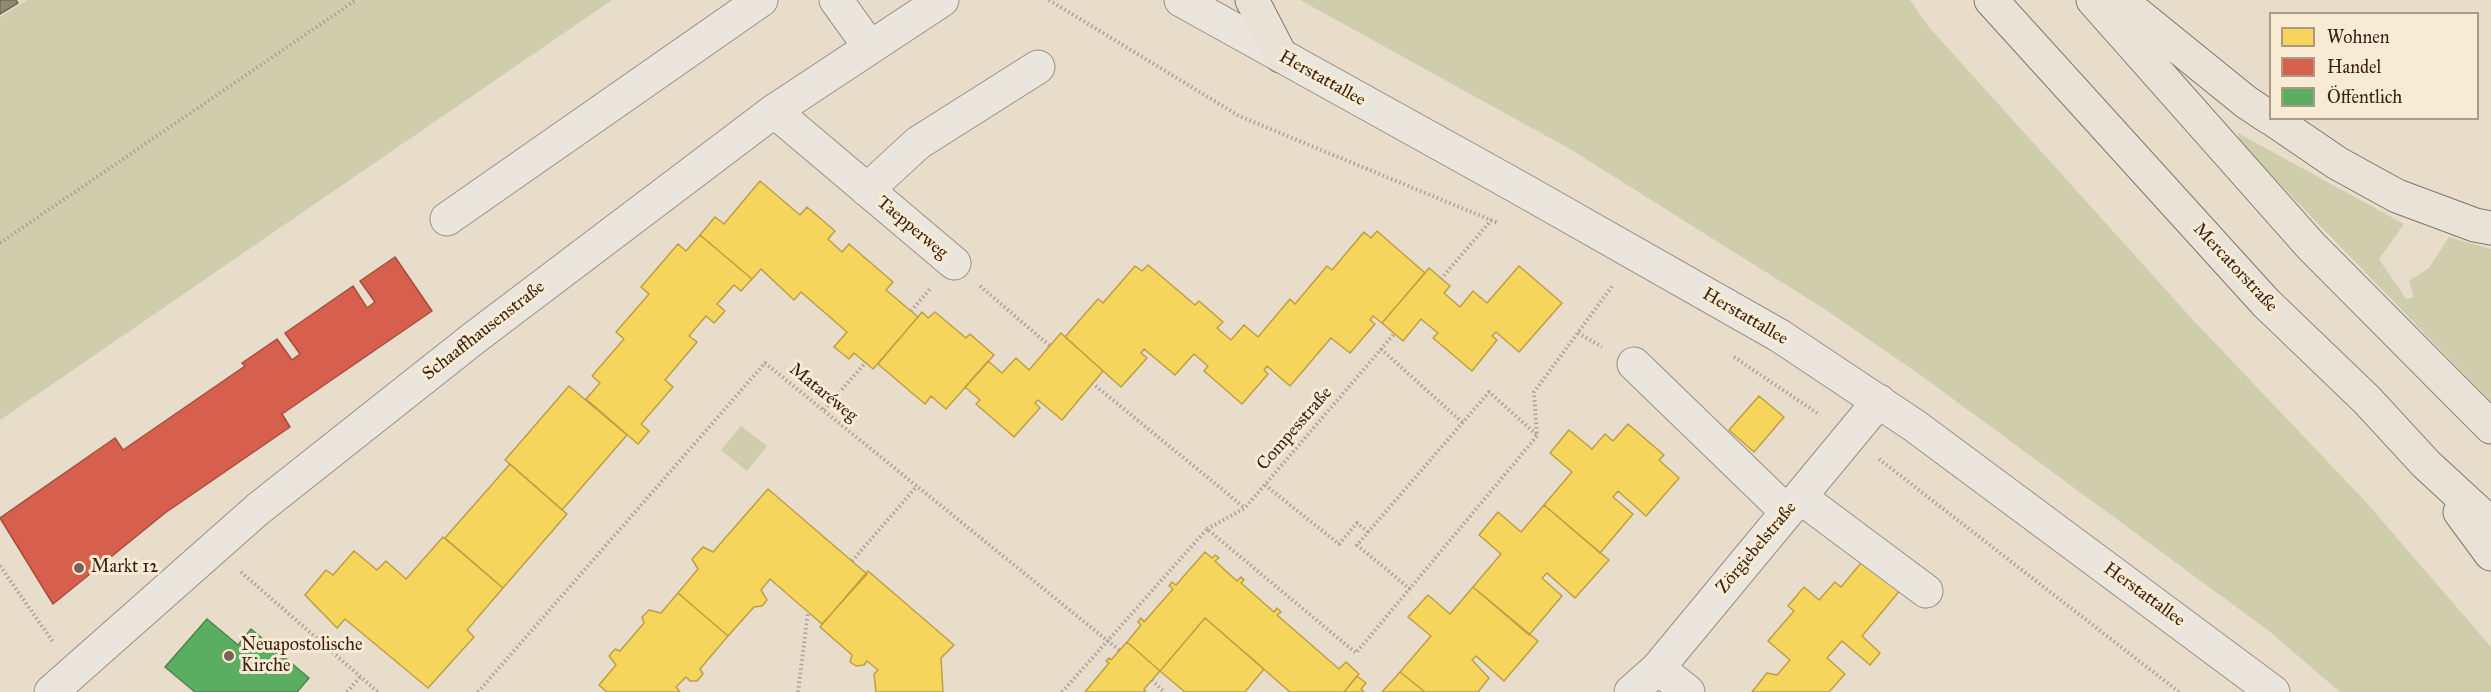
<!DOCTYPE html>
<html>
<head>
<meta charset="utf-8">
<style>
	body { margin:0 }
	#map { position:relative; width:2491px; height:692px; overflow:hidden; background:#e8dcca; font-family:"IM FELL Great Primer",serif }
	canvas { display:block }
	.legend { position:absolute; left:2269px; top:12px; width:210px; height:108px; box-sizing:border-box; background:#f8ebd4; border:2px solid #ac9a86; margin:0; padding:8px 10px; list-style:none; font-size:18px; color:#3b2110 }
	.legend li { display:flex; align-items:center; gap:12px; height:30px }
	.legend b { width:30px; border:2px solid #ac9a86 }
</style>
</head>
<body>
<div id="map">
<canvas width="2491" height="692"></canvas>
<ul class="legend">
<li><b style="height:16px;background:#f6d55c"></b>Wohnen</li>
<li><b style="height:16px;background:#d6604d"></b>Handel</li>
<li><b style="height:16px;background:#5aae61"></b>Öffentlich</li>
</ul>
</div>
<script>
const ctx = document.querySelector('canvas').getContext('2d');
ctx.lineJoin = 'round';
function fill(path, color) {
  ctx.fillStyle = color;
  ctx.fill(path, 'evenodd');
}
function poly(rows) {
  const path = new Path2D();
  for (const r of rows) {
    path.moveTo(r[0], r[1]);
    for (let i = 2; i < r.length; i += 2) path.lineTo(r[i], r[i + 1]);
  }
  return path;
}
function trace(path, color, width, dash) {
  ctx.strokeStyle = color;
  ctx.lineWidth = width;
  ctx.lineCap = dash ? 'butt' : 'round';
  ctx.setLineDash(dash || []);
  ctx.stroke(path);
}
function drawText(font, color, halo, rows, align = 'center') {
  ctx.font = font + ' "IM FELL Great Primer",serif';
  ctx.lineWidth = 6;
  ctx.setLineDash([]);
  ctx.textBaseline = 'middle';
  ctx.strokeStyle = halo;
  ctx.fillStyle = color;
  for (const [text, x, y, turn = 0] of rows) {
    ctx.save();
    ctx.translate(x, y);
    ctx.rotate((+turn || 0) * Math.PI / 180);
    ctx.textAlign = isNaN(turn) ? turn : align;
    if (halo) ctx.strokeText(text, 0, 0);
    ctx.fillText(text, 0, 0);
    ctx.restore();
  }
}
const green = poly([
	[27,0,612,0,0,420,0,17],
	[1300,0,1910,0,1928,26,2193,320,2365,501,2491,647,2491,692,2340,692,2269,631,1919,374,1823,308,1570,149],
	[2238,133,2404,224,2379,259,2406,299,2414,297,2409,281,2429,268,2449,237,2491,249,2491,402,2240,143],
	[741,426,767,446,747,471,721,450]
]);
const homes = poly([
	[760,181,800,215,807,207,835,231,828,239,842,252,849,244,893,282,886,290,918,317,873,369,854,353,849,359,834,347,847,332,801,292,794,300,761,269,752,279,700,235,715,217,724,224,760,181],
	[1377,231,1425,273,1382,323,1373,316,1370,320,1375,324,1350,353,1331,338,1290,386,1267,366,1264,370,1268,374,1242,404,1204,371,1208,366,1194,354,1175,375,1144,349,1141,353,1147,358,1121,387,1065,337,1098,299,1103,303,1135,266,1142,271,1148,265,1195,305,1199,301,1223,322,1217,328,1231,340,1244,325,1258,337,1290,299,1295,304,1327,266,1332,270,1364,232,1371,238,1377,231],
	[700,235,752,279,741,291,734,285,717,304,725,311,714,323,706,316,689,336,697,342,665,380,673,387,641,424,649,431,638,444,586,399,600,383,592,376,624,339,616,332,649,294,641,287,678,244,686,251,700,235],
	[1519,266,1562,303,1519,352,1496,332,1492,336,1497,340,1472,371,1433,338,1438,333,1421,319,1403,341,1382,323,1429,268,1450,286,1444,293,1460,307,1473,291,1487,303,1519,266],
	[922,312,928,318,935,312,966,338,970,334,994,355,946,409,931,396,925,404,878,364,922,312],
	[1061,333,1103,371,1062,420,1038,400,1035,403,1040,408,1014,437,976,404,980,400,965,387,988,361,1002,373,1016,358,1029,370,1061,333],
	[569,386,627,435,562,510,505,460,569,386],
	[1759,396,1784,417,1754,452,1729,430,1759,396],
	[1628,424,1664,455,1659,460,1679,478,1646,516,1618,491,1613,497,1633,514,1600,553,1544,505,1572,472,1550,453,1569,430,1592,449,1605,434,1613,441,1628,424],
	[510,464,567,514,503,588,445,538,510,464],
	[768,489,867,574,822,624,770,579,761,590,767,600,762,606,754,607,728,636,678,593,698,569,692,559,703,547,713,552,768,489],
	[1544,505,1609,560,1575,598,1547,573,1542,578,1562,596,1529,635,1473,587,1501,554,1479,535,1498,512,1521,532,1544,505],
	[443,537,503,588,467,630,474,637,428,688,345,619,337,628,305,595,326,570,333,575,354,551,377,570,386,561,406,579,443,537],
	[1205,552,1212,558,1215,555,1219,558,1215,561,1237,581,1241,577,1244,580,1241,583,1274,612,1277,608,1281,612,1277,615,1339,669,1346,662,1359,674,1344,692,1290,692,1205,618,1160,671,1127,642,1141,625,1138,622,1141,618,1144,622,1173,589,1169,586,1172,582,1176,585,1205,552],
	[1866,557,1902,588,1862,636,1880,653,1870,665,1842,641,1827,658,1845,674,1829,692,1752,692,1767,673,1777,675,1790,660,1768,641,1794,611,1788,606,1804,587,1819,600,1835,582,1841,587,1866,557],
	[868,571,954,645,941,658,943,692,876,692,874,674,878,670,867,661,864,665,856,666,850,662,852,655,820,627,868,571],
	[1473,587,1538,641,1504,681,1476,656,1472,660,1489,678,1478,692,1425,692,1400,672,1431,636,1408,617,1428,595,1450,614,1473,587],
	[678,593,728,636,700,669,703,674,697,681,690,681,686,677,676,687,680,692,607,692,599,685,616,665,609,656,615,649,620,651,644,623,642,617,649,610,661,613,678,593],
	[1205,618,1264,669,1245,692,1185,692,1160,671,1205,618],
	[1127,642,1160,671,1144,689,1146,692,1085,692,1109,663,1106,661,1109,658,1111,660,1127,642],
	[1400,672,1425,692,1382,692,1400,672],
	[1357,676,1366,683,1361,689,1364,692,1344,692,1357,676]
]);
const shops = poly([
	[395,257,432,311,282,414,290,427,165,513,53,604,0,518,115,438,123,450,245,366,242,363,277,339,292,360,300,354,285,333,353,286,367,308,375,302,360,281,395,257]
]);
const public = poly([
	[207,619,238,645,251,629,309,678,297,692,195,692,165,667,207,619]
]);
const industry = poly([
	[0,0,16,0,18,3,0,14,0,0]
]);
const path = poly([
	[1049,0,1239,116,1498,223],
	[0,243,356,0],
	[1441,279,1493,218],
	[980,286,1050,346],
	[911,311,930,289],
	[1578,333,1602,347],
	[1381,349,1463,423],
	[1734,357,1820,415],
	[1092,383,1245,508],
	[824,410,866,362],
	[1879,459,2179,692],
	[1265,485,1339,544,1357,523,1368,532],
	[1207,529,1245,508,1394,334],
	[852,561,917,486],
	[0,566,53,642],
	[241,572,378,692],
	[1410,589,1357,545,1489,392,1537,435],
	[1152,680,1164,692],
	[347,692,360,677],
	[478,692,765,363,1119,650],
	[798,692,808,612],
	[1062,692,1207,529,1356,653,1537,436,1534,392,1613,285]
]);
const minor = poly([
	[836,0,869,46],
	[1181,0,1516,186,1780,336,1915,426,2273,692],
	[774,111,954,263],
	[867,190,918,143,1038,67],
	[447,219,761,0],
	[1634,364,1787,512],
	[1800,497,1926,591],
	[1658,668,1688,692],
	[51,692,258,509,474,338,774,111,942,0],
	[1631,692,1658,668,1879,401]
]);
const major = poly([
	[1252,0,1281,56],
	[1991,0,2266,303,2367,400,2426,464,2491,524],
	[2093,0,2311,246,2491,427],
	[2120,0,2246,102,2270,118],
	[2271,118,2337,163,2397,196,2475,225,2491,228],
	[2460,512,2491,554]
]);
const markers = [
	[79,568,6,"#786251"],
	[229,656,6,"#786251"]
];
const streetNames = [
	["Herstattallee",1322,79,29],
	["Taepperweg",912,228,40],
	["Mercatorstraße",2235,268,47],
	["Herstattallee",1745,317,30],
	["Schaaffhausenstraße",484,331,-38],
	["Mataréweg",823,393,39],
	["Compesstraße",1295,429,-49],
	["Zörgiebelstraße",1757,548,-50],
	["Herstattallee",2144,595,36]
];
const poiNames = [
	["Markt 12",91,568],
	["Neuapostolische",241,646],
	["Kirche",241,667]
];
fill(green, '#ceceac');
fill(homes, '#f6d55c');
trace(homes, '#be9f45', 1.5);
fill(shops, '#d6604d');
trace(shops, '#a84d3b', 1.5);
fill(public, '#5aae61');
trace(public, '#518449', 1.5);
fill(industry, '#8c8c6e');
trace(industry, '#746c52', 1.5);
trace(minor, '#9a9084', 35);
trace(major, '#81776b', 35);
trace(path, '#aba39a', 4, [1.5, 3]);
trace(minor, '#ebe6dd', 33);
trace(major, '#e9e2d7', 33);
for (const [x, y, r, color] of markers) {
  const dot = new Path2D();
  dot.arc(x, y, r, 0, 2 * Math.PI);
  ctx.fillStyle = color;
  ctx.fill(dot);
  trace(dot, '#f8ebd4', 2);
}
drawText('18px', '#3b2110', '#f8ebd4', streetNames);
drawText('18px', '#3b2110', '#f8ebd4', poiNames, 'left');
</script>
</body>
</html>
